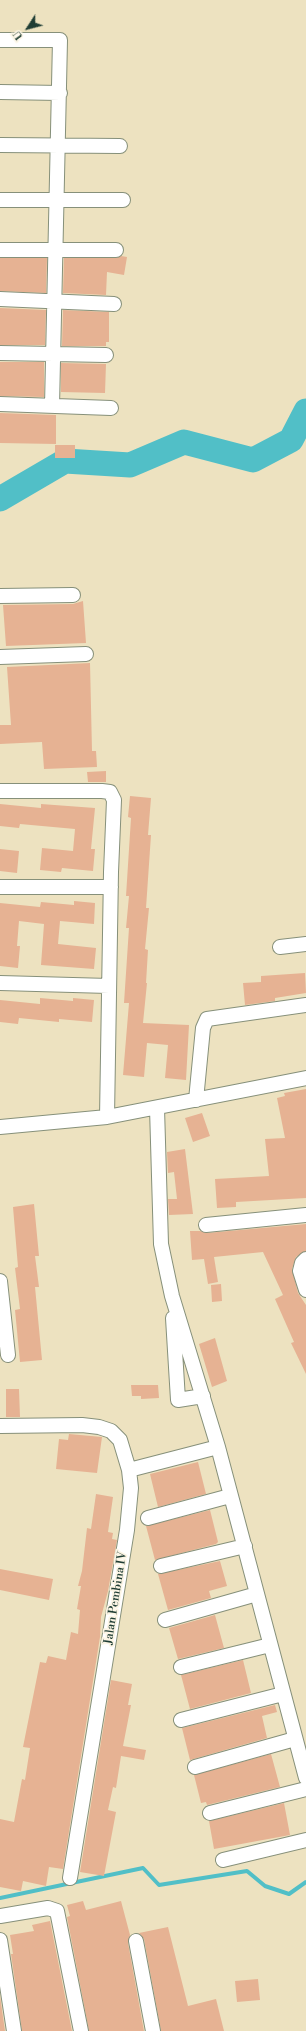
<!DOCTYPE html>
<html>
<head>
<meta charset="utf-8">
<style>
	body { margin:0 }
	#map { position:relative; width:306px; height:2031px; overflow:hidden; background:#ede2c0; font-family:"Libre Bodoni",serif }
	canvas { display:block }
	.north { position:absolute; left:8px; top:8px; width:40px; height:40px; -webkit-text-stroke:3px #fcf5e5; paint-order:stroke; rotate:234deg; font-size:11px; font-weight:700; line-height:16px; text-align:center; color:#1f3d34 }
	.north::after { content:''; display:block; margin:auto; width:14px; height:18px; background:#1f3d34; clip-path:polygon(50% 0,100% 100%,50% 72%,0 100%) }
</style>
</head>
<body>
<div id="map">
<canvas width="306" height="2031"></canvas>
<div class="north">U</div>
</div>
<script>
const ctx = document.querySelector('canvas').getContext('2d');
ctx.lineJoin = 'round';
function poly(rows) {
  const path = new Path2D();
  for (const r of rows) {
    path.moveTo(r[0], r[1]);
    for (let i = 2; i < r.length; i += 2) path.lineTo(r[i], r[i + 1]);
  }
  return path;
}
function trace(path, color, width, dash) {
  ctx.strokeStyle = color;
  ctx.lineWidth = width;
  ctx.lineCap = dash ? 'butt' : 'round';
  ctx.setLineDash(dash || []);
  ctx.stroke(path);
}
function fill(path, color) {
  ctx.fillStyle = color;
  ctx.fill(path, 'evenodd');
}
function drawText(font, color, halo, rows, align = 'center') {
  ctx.font = font + ' "Libre Bodoni",serif';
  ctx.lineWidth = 3.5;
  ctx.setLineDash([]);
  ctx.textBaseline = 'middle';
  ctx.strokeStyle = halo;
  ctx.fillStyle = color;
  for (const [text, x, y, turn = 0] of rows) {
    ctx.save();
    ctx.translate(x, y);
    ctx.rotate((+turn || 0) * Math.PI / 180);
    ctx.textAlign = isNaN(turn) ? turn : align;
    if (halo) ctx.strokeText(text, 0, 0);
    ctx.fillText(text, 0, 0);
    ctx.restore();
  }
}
const stream = poly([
	[0,1898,143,1868,159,1885,247,1871,265,1886,289,1894,306,1882]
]);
const river = poly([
	[0,499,65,461,130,465,184,442,253,460,291,440,306,411]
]);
const building = poly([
	[121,256,127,257,124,275,107,272,106,295,63,293,64,258,116,258],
	[0,258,47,258,46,293,0,291],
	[0,308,46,310,45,345,0,345],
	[63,310,109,312,109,342,106,342,106,346,62,346],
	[0,362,44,362,44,397,0,396],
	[61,363,106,364,105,393,61,392],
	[0,413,56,415,56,444,0,443],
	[55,445,75,445,75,458,55,458],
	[83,601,86,643,6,646,3,605,73,604],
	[90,663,92,751,96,751,97,767,44,769,42,742,0,744,0,725,11,725,7,667],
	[106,771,106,782,88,782,87,772],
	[130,796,151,798,148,835,151,835,146,908,149,908,145,949,148,950,146,983,147,983,143,1023,189,1025,186,1080,165,1078,168,1045,147,1043,144,1077,123,1075,129,1003,124,1003,129,928,126,928,129,896,126,896,131,818,128,817],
	[0,804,41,808,41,804,95,808,91,849,95,849,93,871,62,868,61,872,40,870,42,848,73,851,75,829,20,824,19,828,0,826],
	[0,849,19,851,17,873,0,871],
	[74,901,95,903,94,924,60,921,58,944,96,948,94,969,41,965,44,924,19,921,17,946,20,946,18,968,0,966,0,903,40,907,41,902,74,905],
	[305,973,306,993,275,998,275,1001,245,1005,243,983,261,982,261,976],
	[40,998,73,1001,73,998,94,1000,92,1022,59,1019,59,1022,19,1018,18,1024,0,1022,0,1000,40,1004],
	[306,1089,306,1198,236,1202,236,1207,217,1208,215,1179,269,1176,265,1139,285,1138,277,1098,285,1096,284,1093],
	[202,1113,210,1136,193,1142,185,1118],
	[185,1149,193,1214,169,1215,168,1199,177,1199,174,1172,168,1173,167,1152],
	[34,1204,39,1256,35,1256,39,1287,35,1287,42,1360,20,1362,15,1310,20,1309,15,1268,18,1267,13,1207],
	[306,1224,306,1251,296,1257,292,1269,298,1293,306,1305,306,1374,291,1343,294,1342,275,1299,283,1295,263,1252,214,1257,218,1282,208,1284,204,1259,192,1260,190,1231,200,1231,207,1233],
	[221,1284,222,1301,212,1302,211,1285],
	[215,1338,227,1381,212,1387,199,1344],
	[131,1385,158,1385,159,1398,141,1399,141,1396,132,1396],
	[6,1389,19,1389,20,1417,6,1417],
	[69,1434,102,1437,97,1473,56,1469,59,1439,68,1440],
	[198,1462,206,1494,158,1507,150,1474],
	[96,1494,113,1497,108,1532,113,1533,112,1539,117,1540,108,1591,101,1617,100,1637,63,1869,49,1867,46,1886,23,1881,21,1891,0,1887,0,1819,14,1822,22,1779,25,1780,30,1748,23,1747,40,1662,46,1663,48,1656,66,1660,71,1632,78,1634,80,1610,77,1609,81,1586,78,1586,82,1571,87,1528,91,1529],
	[210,1510,218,1542,216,1544,155,1560,146,1526],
	[220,1561,227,1586,209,1591,211,1598,168,1610,158,1574],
	[0,1569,53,1579,49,1600,0,1590],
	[215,1615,224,1648,178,1659,169,1628],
	[243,1660,251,1693,190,1709,181,1675],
	[111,1680,132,1684,128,1705,131,1705,123,1746,146,1750,144,1760,121,1756,116,1788,113,1787,108,1810,116,1812,104,1876,80,1872],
	[275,1705,277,1712,262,1716,267,1738,190,1760,182,1728],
	[271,1754,280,1787,207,1805,206,1802,201,1803,194,1775],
	[284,1803,290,1835,214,1849,209,1821],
	[83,1901,86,1910,121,1901,130,1935,128,1943,144,2031,89,2031,67,1917,70,1916,67,1905],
	[50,1921,72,2031,22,2031,11,1954,13,1954,10,1935,34,1931,32,1925],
	[168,1927,188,2006,216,1999,224,2031,161,2031,144,1939,139,1933],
	[258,1979,260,2000,237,2002,235,1981],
	[0,1996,5,2031,0,2031]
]);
const minor = poly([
	[0,40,60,40,52,406],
	[0,92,60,93],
	[0,145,120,146],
	[0,200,123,200],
	[0,250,116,250],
	[0,299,114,304],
	[0,353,106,355],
	[0,404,111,408],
	[0,596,73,595],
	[0,657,86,654],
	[0,791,102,791,110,792,114,800,111,872,107,1117],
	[0,887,111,887],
	[280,947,306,944],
	[0,983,109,986],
	[196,1100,203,1028,207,1019,306,1005],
	[157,1108,161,1244,172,1296,218,1447,306,1778],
	[0,1127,107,1117,306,1078],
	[206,1225,306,1215],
	[306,1259,302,1263,300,1271,306,1290],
	[0,1281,8,1355],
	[173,1318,178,1400,203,1396],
	[0,1426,82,1425,99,1427,111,1431,120,1440,129,1470,131,1488,127,1530,70,1878],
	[129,1470,218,1447],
	[148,1518,230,1496],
	[161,1566,245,1546],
	[165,1620,257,1594],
	[181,1667,270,1645],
	[181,1720,283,1694],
	[195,1767,295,1739],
	[210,1813,306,1789],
	[223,1860,306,1840],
	[0,1916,48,1908,57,1911,81,2031],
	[0,1940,14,2031],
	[136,1941,153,2031]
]);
const streetNames = [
	["Jalan Pembina IV",116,1598,-81]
];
trace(stream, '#51bfc7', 4);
trace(river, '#51bfc7', 25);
fill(building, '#e6b293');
trace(minor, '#86907a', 16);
trace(minor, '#fff', 14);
drawText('12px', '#1f3d34', '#fcf5e5', streetNames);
</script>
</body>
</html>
